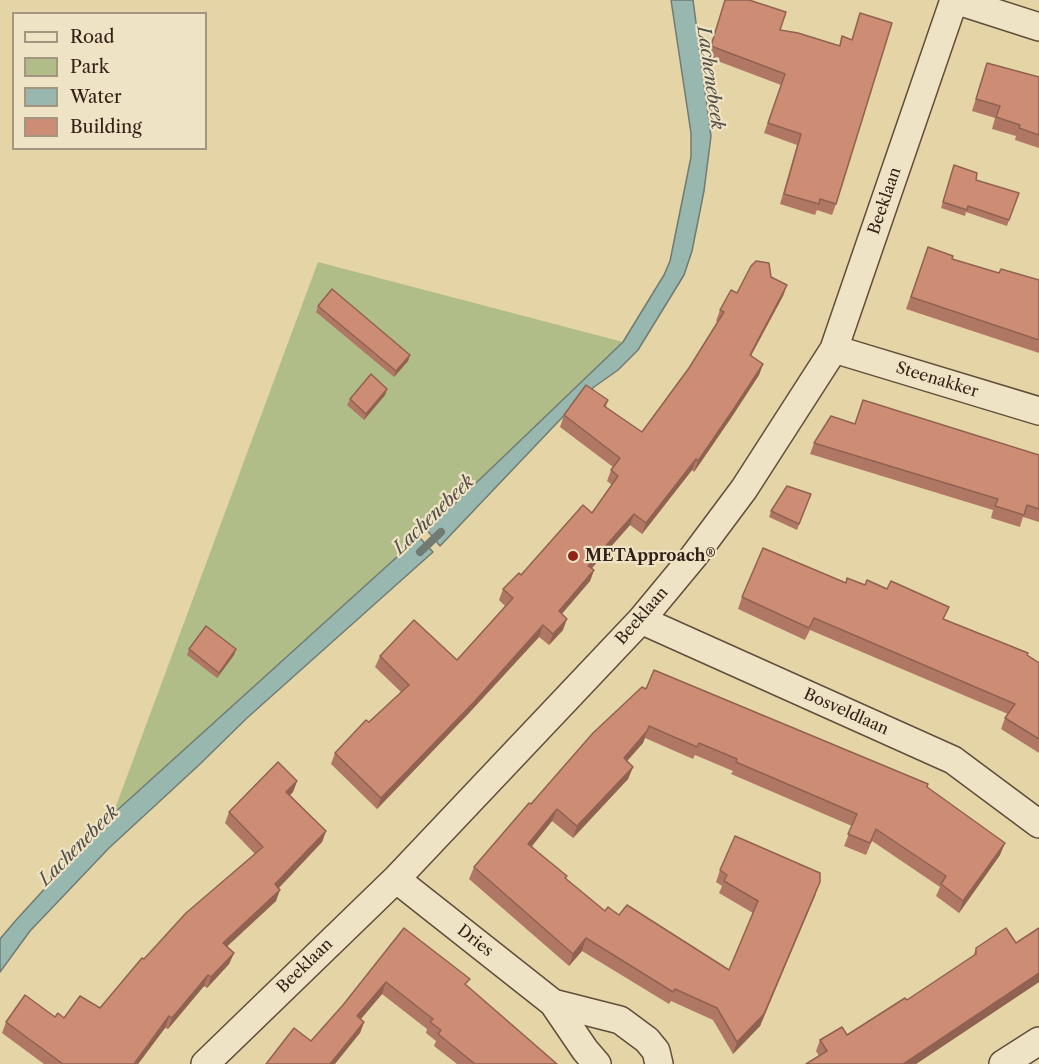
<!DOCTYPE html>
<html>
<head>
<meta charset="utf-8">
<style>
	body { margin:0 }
	#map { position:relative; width:1039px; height:1064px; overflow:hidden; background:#e5d4a5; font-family:"Libre Caslon Text",serif }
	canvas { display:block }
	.legend { position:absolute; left:12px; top:12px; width:195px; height:138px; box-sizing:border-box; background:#eee3c4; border:2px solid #a49580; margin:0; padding:8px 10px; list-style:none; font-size:18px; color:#342019 }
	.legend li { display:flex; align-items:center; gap:12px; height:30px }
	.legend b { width:30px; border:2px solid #a49580 }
</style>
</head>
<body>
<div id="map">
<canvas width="1039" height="1064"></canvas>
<ul class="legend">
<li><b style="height:8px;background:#eee3c4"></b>Road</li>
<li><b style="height:16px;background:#b1bd89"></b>Park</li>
<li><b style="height:16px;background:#98b7af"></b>Water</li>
<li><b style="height:16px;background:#cd8c74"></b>Building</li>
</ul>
</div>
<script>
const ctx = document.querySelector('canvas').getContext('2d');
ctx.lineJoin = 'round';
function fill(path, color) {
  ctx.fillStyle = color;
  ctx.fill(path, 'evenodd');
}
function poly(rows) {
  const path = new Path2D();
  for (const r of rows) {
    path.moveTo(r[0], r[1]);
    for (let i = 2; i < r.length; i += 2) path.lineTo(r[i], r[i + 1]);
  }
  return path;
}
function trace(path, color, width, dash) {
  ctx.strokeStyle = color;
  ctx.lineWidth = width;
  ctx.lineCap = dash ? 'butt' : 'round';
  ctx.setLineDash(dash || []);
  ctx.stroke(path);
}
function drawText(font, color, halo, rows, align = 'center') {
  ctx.font = font + ' "Libre Caslon Text",serif';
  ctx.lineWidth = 4.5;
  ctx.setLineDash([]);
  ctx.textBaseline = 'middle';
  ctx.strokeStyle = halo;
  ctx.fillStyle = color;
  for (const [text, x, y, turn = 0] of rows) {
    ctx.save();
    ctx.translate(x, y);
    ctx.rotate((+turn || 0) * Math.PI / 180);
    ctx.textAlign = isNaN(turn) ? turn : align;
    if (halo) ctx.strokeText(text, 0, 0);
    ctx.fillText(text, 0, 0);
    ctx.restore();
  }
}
const green = poly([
	[318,262,623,342,427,530,113,814]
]);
const water = poly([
	[671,0,693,0,711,136,704,191,692,251,684,275,638,350,618,370,594,387,574,405,440,546,427,530,623,342,664,275,670,261,691,157,691,133,671,0],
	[419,537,433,552,247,718,199,765,109,848,30,931,0,972,0,939,17,919,113,814,419,537]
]);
const stream = poly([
	[420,552,441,532]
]);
const minor = poly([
	[955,0,1039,27],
	[834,349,1039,411],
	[641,620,953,760,1039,824],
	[396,879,553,1003,585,1050,597,1064],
	[553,1003,620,1020,647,1040,656,1051,659,1064],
	[205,1064,396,879,641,620,694,556,744,489,834,349,954,0],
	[1003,1064,1039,1041]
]);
const wall = poly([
	[725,0,780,30,839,46,842,36,836,204,832,215,817,210,815,215,780,204,797,145,764,133,781,85,707,57],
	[987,63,1039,77,1039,148,1015,140,1016,136,992,129,995,118,972,111],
	[952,171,976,180,1009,220,1007,226,966,212,965,216,941,208],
	[928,247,952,259,999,273,1039,280,1039,353,906,309],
	[771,277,787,285,783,296,751,356,763,364,759,375,731,418,694,472,692,470,642,534,630,525,592,568,594,570,590,581,562,613,563,630,549,645,539,637,469,713,377,809,331,764,335,753,369,722,401,692,375,667,380,656,457,660,505,606,499,600,503,589,521,575,592,513,612,485,607,481,611,470,613,467,560,427,564,415,608,400,606,407,642,432,689,368,718,322,716,321,720,310,737,293],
	[318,306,410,355,408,361,394,377,316,312],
	[387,389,385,395,364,420,347,405,350,399],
	[863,400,1039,455,1039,522,1023,517,1020,527,991,518,993,510,810,454,814,443,855,424],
	[811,494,797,530,769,517,771,511],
	[846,583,944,619,1027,656,1039,663,1039,753,1001,729,1005,718,1008,714,810,630,805,640,738,609,742,597],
	[189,649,236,649,234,655,217,678,187,655],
	[646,689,927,787,1000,855,959,913,936,896,940,887,872,841,866,855,844,846,852,826,731,774,733,771,695,755,693,759,645,738,643,743,627,761,633,767,628,779,573,838,552,821,532,846,566,879,605,911,619,915,729,970,753,913,719,893,722,886,716,882,720,870,816,894,760,1026,733,1054,713,1020,671,1001,669,1004,582,951,569,966,469,879,474,867,531,804],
	[297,781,293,792,290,795,326,831,322,842,279,888,276,901,227,946,234,953,229,964,207,988,204,986,168,1029,165,1028,138,1064,44,1064,2,1033,6,1022,55,1017,64,1018,100,1008,144,959,255,854,225,823,229,812],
	[404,928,467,986,557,1064,457,1064,434,1046,436,1041,426,1033,427,1029,382,994,361,1019,364,1022,360,1033,311,1041,343,1005],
	[1039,928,1039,982,916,1064,819,1056,816,1051,820,1040,847,1035,907,1000,973,957,976,948,1016,943]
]);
const shadedWall = poly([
	[787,285,783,296,745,366,750,355],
	[410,355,408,361,394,377,396,371],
	[763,364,759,375,731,418,694,472,698,461],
	[387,389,385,395,364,420,366,414],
	[696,459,692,470,642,534,646,523],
	[634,514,630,525,584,577,588,566],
	[594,570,590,581,555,622,559,611],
	[567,619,563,630,549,645,553,634],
	[543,625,539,637,469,713,377,809,381,798],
	[236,649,234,655,217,678,219,673],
	[647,731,643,743,619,770,624,758],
	[633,767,628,779,573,838,577,826],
	[297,781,293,792,282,803,286,792],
	[557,809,552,821,524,856,528,844],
	[326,831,322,842,271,896,275,884],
	[1005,843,1000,855,959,913,963,901],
	[820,882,760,1026,733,1054,737,1042],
	[280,890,276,901,219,954,223,943],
	[586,938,582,951,569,966,573,954],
	[234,953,229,964,207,988,211,977],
	[1039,973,1039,982,916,1064,903,1064],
	[208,975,204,986,168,1029,172,1018],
	[386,982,382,994,353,1028,357,1016],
	[169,1016,165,1028,138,1064,134,1064],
	[364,1022,360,1033,335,1064,330,1064]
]);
const building = poly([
	[725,0,749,0,786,12,780,30,798,33,840,46,842,36,852,40,860,13,892,23,836,204,820,199,819,204,784,194,801,134,768,123,785,74,711,46,725,0],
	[987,63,1039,77,1039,135,1019,128,1020,125,996,117,1000,106,976,99,987,63],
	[954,165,977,173,976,180,1019,193,1009,220,968,206,967,210,943,202,954,165],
	[928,247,953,256,952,259,999,273,1001,269,1039,280,1039,340,911,297,928,247],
	[756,261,769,263,771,277,787,285,750,355,763,364,735,407,698,461,696,459,646,523,634,514,588,566,594,570,559,611,567,619,553,634,543,625,474,702,381,798,335,753,366,720,369,722,409,685,380,656,414,620,457,660,513,598,503,589,519,573,521,575,583,505,592,513,618,476,611,470,620,458,564,415,586,385,608,400,604,406,642,432,689,368,724,312,720,310,731,290,737,293,751,266,756,261],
	[332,289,410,355,396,371,318,306,332,289],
	[371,374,387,389,366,414,350,399,371,374],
	[863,400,1039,455,1039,509,1027,505,1024,515,995,506,998,499,814,443,831,416,855,424,863,400],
	[787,486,811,494,799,524,771,511,787,486],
	[763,548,846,583,847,578,865,585,867,580,887,589,891,581,949,607,943,619,1028,653,1027,655,1039,663,1039,739,1005,718,1015,704,814,618,809,628,742,597,763,548],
	[206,626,236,649,219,673,189,649,206,626],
	[654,670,928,784,927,787,1005,843,963,901,941,884,946,876,876,829,870,843,848,834,857,814,736,762,737,759,699,743,697,747,649,726,647,731,624,758,633,767,577,826,557,809,528,844,567,876,565,878,605,911,608,907,619,915,627,905,729,970,758,901,724,881,727,875,720,870,735,836,820,873,820,882,764,1014,737,1042,717,1008,675,989,673,992,586,938,573,954,474,867,529,803,531,804,593,733,642,687,646,689,654,670],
	[278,762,297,781,286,792,326,831,275,884,280,890,223,943,234,953,211,977,208,975,172,1018,169,1016,134,1064,63,1064,6,1022,25,995,55,1017,58,1013,64,1018,80,996,100,1008,142,958,144,959,186,913,263,847,229,812,278,762],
	[404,928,470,979,465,984,557,1064,475,1064,438,1034,441,1030,430,1022,433,1019,386,982,357,1016,364,1022,330,1064,266,1064,294,1028,311,1041,343,1005,404,928],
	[1006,928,1016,943,1039,928,1039,973,903,1064,806,1064,827,1051,820,1040,842,1027,847,1035,905,998,907,1000,976,954,976,948,1006,928]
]);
const markers = [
	[573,556,6,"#8f2418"]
];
const streetNames = [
	["Beeklaan",885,201,-71],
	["Steenakker",937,380,17],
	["Beeklaan",642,616,-49],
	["Bosveldlaan",846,712,24],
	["Dries",475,941,38],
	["Beeklaan",305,966,-44]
];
const poiNames = [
	["METApproach®",585,556]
];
const waterNames = [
	["Lachenebeek",710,78,82],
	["Lachenebeek",434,515,-44],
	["Lachenebeek",79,846,-45]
];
fill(green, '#b1bd89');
fill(water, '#98b7af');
trace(water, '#707b73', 1.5);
trace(stream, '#707b73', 8);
trace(minor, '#604d3c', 30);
trace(minor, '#eee3c4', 27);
fill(wall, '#b07864');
fill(shadedWall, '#906251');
fill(building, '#cd8c74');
trace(building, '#906251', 1.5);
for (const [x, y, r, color] of markers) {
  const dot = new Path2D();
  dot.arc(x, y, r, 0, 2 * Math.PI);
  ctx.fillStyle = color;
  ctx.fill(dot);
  trace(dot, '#eee3c4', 2);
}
drawText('16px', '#342019', '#eee3c4', streetNames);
drawText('bold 16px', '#342019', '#eee3c4', poiNames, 'left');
drawText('italic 18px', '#524d46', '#eee3c4', waterNames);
</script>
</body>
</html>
